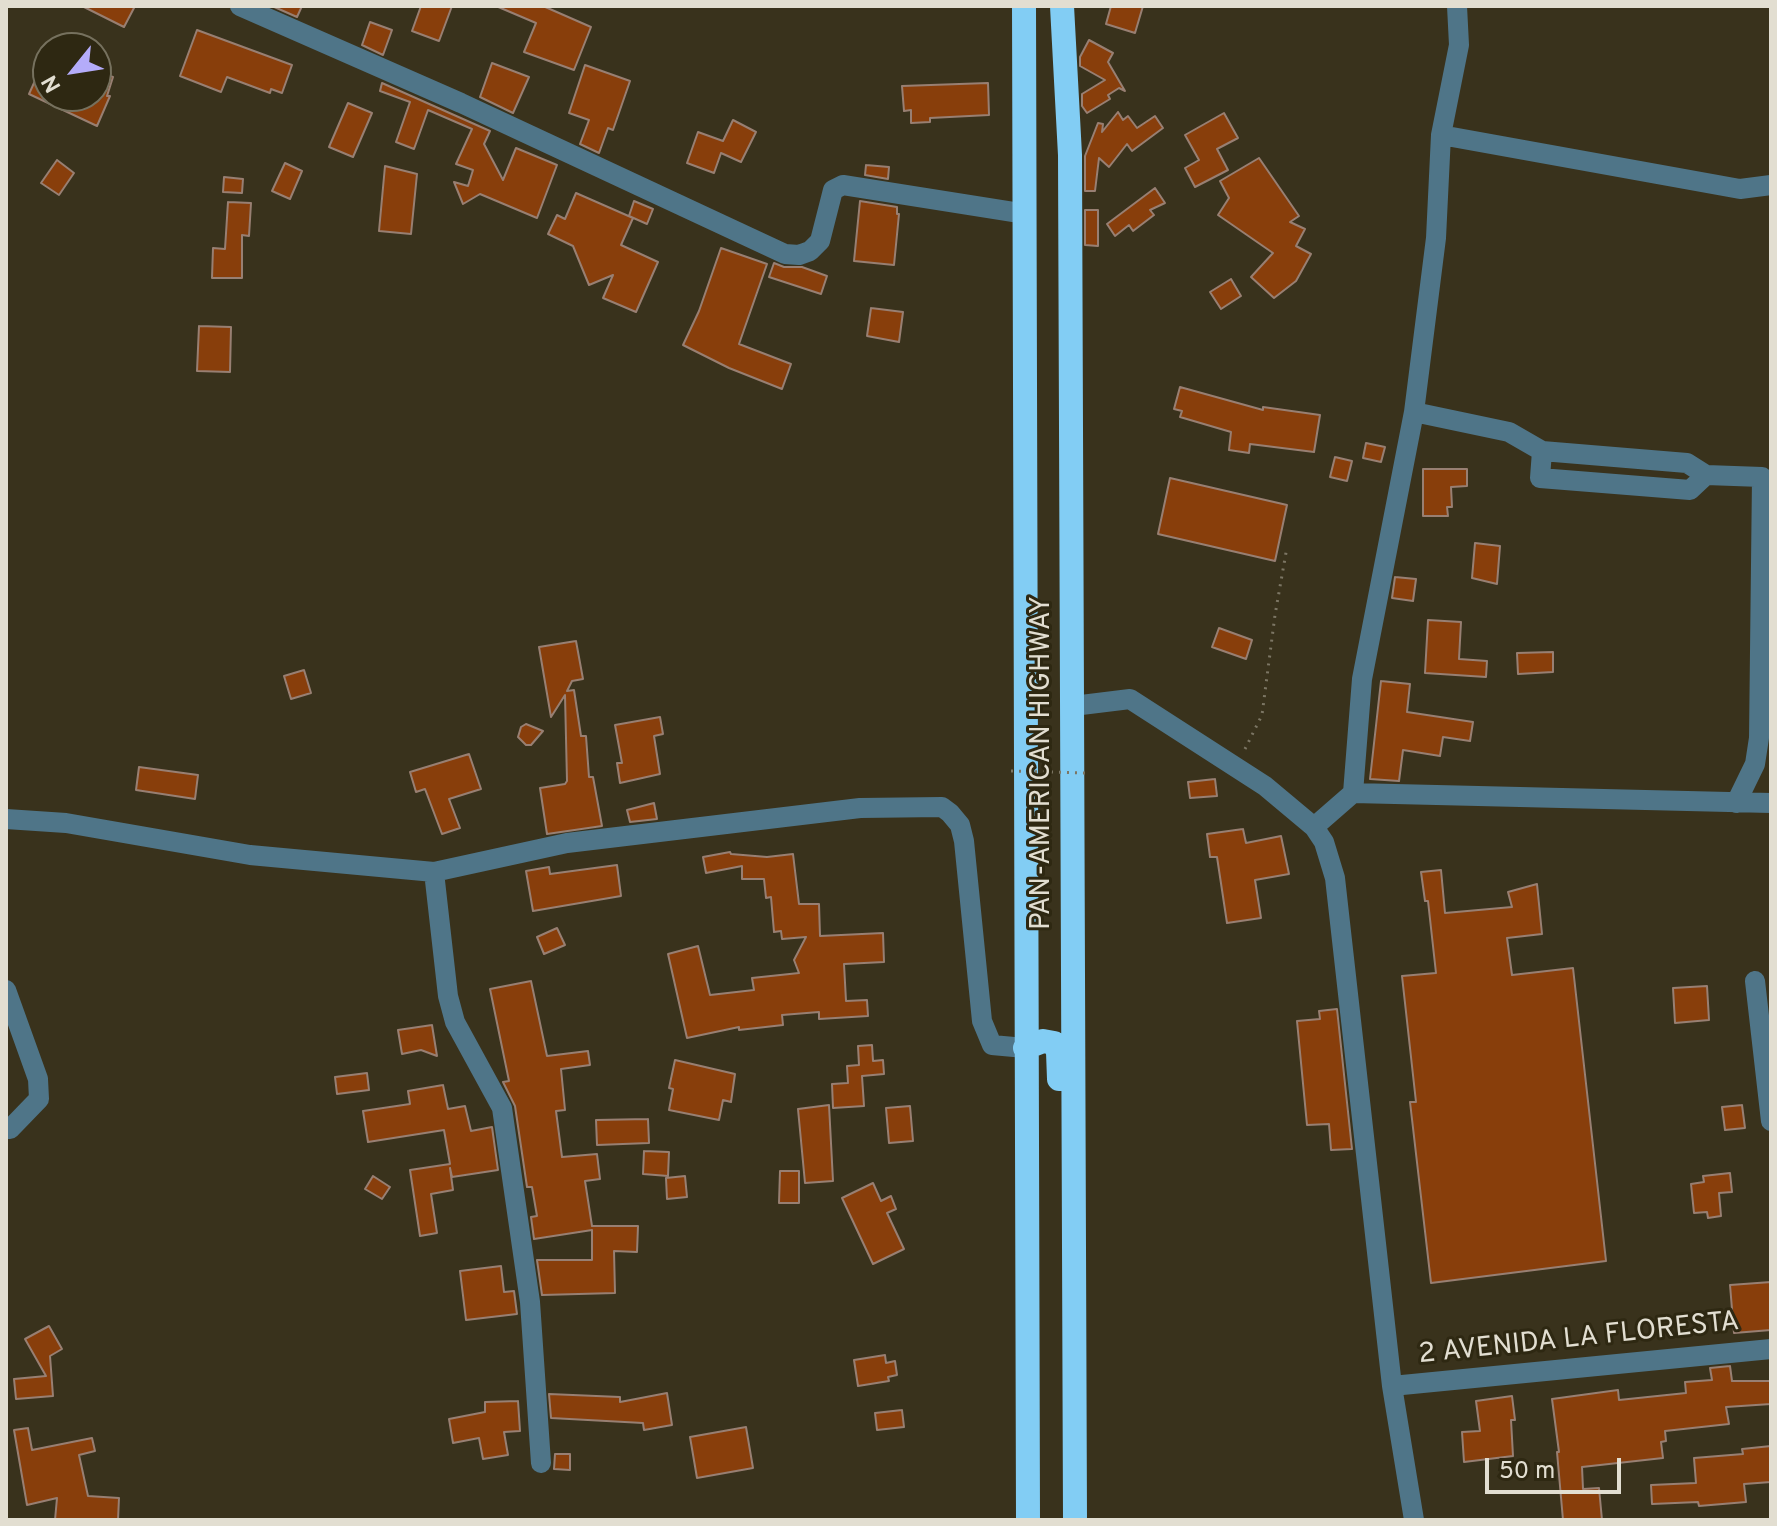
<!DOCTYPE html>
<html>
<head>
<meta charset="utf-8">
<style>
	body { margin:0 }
	#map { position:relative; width:1777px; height:1526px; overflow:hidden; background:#39321c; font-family:Overpass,sans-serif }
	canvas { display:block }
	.frame { position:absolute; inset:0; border:8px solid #e2ded1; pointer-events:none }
	.north { position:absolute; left:32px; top:32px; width:80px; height:80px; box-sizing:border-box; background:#2e2812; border:2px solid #76715e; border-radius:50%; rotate:240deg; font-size:22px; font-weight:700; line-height:32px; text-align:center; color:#e2ded1 }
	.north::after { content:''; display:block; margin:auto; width:28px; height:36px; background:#b4acf9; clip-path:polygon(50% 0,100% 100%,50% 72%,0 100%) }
	.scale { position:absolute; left:1485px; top:1458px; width:136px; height:36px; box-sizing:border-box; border:4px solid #e2ded1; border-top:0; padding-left:10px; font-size:24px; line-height:28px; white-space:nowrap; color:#e2ded1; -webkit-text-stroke:6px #2e2812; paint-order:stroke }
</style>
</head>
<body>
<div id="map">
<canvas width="1777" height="1526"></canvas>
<div class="frame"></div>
<div class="north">N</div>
<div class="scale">50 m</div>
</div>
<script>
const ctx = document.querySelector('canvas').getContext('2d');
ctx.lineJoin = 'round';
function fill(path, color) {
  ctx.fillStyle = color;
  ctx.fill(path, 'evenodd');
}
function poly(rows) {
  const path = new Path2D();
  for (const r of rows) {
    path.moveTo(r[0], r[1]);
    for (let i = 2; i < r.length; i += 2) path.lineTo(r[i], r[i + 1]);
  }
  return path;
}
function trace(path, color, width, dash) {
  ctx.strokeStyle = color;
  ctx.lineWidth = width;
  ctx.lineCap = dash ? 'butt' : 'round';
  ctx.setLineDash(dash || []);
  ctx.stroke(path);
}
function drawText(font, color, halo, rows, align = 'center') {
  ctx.font = font + ' Overpass,sans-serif';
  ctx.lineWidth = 6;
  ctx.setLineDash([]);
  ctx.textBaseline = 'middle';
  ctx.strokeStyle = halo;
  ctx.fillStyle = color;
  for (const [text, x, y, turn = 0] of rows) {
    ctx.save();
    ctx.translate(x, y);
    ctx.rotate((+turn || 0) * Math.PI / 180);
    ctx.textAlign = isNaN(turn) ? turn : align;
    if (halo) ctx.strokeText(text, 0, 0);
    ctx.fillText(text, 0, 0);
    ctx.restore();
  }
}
const building = poly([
	[82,6,135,6,124,27,82,6],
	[272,6,302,6,297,17,272,6],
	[421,6,452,6,439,41,412,31,421,6],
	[496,6,543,6,591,27,574,70,524,52,536,23,496,6],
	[1111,6,1143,6,1135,33,1106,24,1111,6],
	[370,22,392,30,383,55,362,45,370,22],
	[197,30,292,65,282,93,271,89,270,93,227,77,221,92,180,76,197,30],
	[1089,40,1113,53,1108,62,1125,91,1119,88,1108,95,1110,99,1087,113,1082,106,1082,94,1105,80,1080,66,1080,57,1089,40],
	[48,52,48,96,96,96,96,71,113,77,107,96,110,96,97,126,29,94,48,52],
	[492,63,529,77,513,113,480,97,492,63],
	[585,65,630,81,613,130,608,128,599,153,580,144,589,120,569,113,585,65],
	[382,83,490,131,484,144,503,180,516,148,557,165,537,218,480,194,463,204,454,182,468,186,473,170,456,164,472,129,428,110,414,149,396,142,410,102,380,91,382,83],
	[988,83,989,115,930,118,930,122,911,123,911,110,904,111,902,86,988,83],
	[348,103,372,113,353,157,329,147,348,103],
	[1118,112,1123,120,1128,116,1137,128,1155,116,1163,128,1132,151,1127,144,1109,167,1099,158,1095,191,1085,191,1085,156,1098,123,1103,124,1102,132,1118,112],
	[1224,113,1238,138,1217,149,1228,170,1195,187,1185,168,1199,160,1185,135,1224,113],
	[733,120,756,132,741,162,721,153,714,173,687,163,698,132,723,141,733,120],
	[1259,158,1299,216,1290,222,1305,229,1296,246,1311,254,1296,281,1274,298,1251,277,1273,253,1218,215,1229,198,1220,181,1259,158],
	[57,160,74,173,59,195,41,183,57,160],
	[285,163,302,171,290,199,272,191,285,163],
	[866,165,889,167,888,179,865,175,866,165],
	[385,166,417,174,411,234,379,231,385,166],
	[224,177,243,179,242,193,223,192,224,177],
	[1155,188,1165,203,1150,210,1154,215,1133,231,1129,225,1115,236,1107,224,1155,188],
	[576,193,633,218,621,245,658,262,636,312,603,298,613,275,589,285,573,246,548,234,557,215,565,219,576,193],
	[634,201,653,209,647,224,629,216,634,201],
	[860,201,897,207,897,214,899,214,894,265,854,261,860,201],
	[228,202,251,203,249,236,242,235,242,278,212,278,213,248,225,249,228,202],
	[1085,210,1098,210,1098,246,1085,245,1085,210],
	[721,248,767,264,739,344,791,364,782,389,729,368,683,345,699,311,721,248],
	[774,263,784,267,802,267,827,276,821,294,769,277,774,263],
	[1231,279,1241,296,1221,309,1210,292,1231,279],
	[871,308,903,312,899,342,867,336,871,308],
	[199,326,231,327,230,372,197,371,199,326],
	[1180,387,1263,410,1263,407,1320,415,1314,452,1250,444,1249,453,1229,450,1231,432,1180,417,1182,411,1174,409,1180,387],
	[1366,443,1385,447,1381,462,1363,458,1366,443],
	[1335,457,1352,461,1347,481,1330,477,1335,457],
	[1423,469,1467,469,1467,486,1451,487,1452,507,1447,507,1448,516,1423,516,1423,469],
	[1170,478,1287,505,1275,561,1158,534,1170,478],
	[1475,543,1500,546,1497,584,1472,578,1475,543],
	[1395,577,1416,579,1413,601,1392,598,1395,577],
	[1428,620,1461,622,1459,659,1487,661,1486,677,1425,673,1428,620],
	[1219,628,1252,640,1246,659,1212,647,1219,628],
	[576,641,583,679,572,681,567,691,574,690,581,736,586,736,589,777,593,777,602,826,547,834,540,788,565,784,567,781,565,695,551,717,539,647,576,641],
	[1553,652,1553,672,1518,674,1517,653,1553,652],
	[304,670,311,693,291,699,284,676,304,670],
	[1381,681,1410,684,1407,712,1473,722,1470,741,1443,737,1440,756,1403,750,1399,781,1370,779,1381,681],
	[660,717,663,734,654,736,660,774,620,783,617,763,622,763,615,725,660,717],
	[526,724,543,731,531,745,526,745,518,737,521,727,526,724],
	[469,754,481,789,449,799,460,828,442,834,425,789,416,792,410,772,469,754],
	[139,767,198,775,195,799,136,790,139,767],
	[1215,779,1217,796,1190,798,1188,782,1215,779],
	[654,803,657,819,630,822,627,810,654,803],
	[1243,829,1246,843,1281,836,1289,874,1255,880,1261,918,1227,923,1217,857,1210,857,1207,834,1243,829],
	[730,852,731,854,767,857,793,854,799,904,819,904,820,936,883,933,884,962,844,964,846,1001,867,1000,868,1016,819,1019,819,1012,782,1015,783,1025,739,1030,739,1027,687,1038,668,954,698,946,710,995,754,990,752,978,799,973,794,960,806,937,782,939,781,931,774,932,771,897,766,898,764,879,742,879,742,866,706,873,703,857,730,852],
	[617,865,621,896,533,911,526,871,549,867,550,874,617,865],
	[1441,870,1445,913,1512,907,1508,892,1537,884,1542,934,1507,938,1512,975,1573,968,1606,1261,1431,1283,1410,1102,1416,1102,1402,976,1436,973,1428,901,1425,901,1421,872,1441,870],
	[557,928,565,945,544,954,537,937,557,928],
	[531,981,547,1056,588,1051,590,1065,561,1069,565,1110,556,1111,562,1157,597,1154,600,1179,585,1181,592,1226,638,1226,637,1252,614,1251,615,1293,542,1295,537,1260,592,1260,592,1230,534,1239,531,1217,537,1216,532,1187,527,1187,515,1106,503,1082,509,1081,490,989,531,981],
	[1707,986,1709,1020,1675,1023,1673,988,1707,986],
	[1337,1009,1352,1149,1331,1150,1329,1124,1307,1125,1297,1021,1320,1019,1319,1011,1337,1009],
	[432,1025,437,1056,421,1050,402,1054,398,1030,432,1025],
	[872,1045,873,1061,883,1060,884,1074,862,1076,864,1106,833,1108,832,1084,848,1083,847,1066,859,1065,858,1046,872,1045],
	[675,1060,735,1074,731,1102,723,1100,719,1120,669,1110,673,1089,669,1088,675,1060],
	[367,1073,369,1090,337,1094,335,1077,367,1073],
	[443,1085,448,1109,465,1106,471,1131,492,1127,498,1170,452,1177,450,1168,453,1190,431,1194,437,1233,420,1236,410,1170,450,1164,444,1130,368,1142,363,1111,410,1104,408,1091,443,1085],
	[829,1105,833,1181,805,1183,798,1109,829,1105],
	[1742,1105,1745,1128,1725,1130,1722,1107,1742,1105],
	[910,1106,913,1141,889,1143,886,1108,910,1106],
	[648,1119,649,1143,597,1145,596,1120,648,1119],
	[644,1151,669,1152,668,1176,643,1174,644,1151],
	[780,1171,799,1171,799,1203,779,1203,780,1171],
	[1730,1173,1732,1192,1719,1193,1721,1216,1708,1218,1707,1212,1694,1213,1691,1184,1704,1182,1703,1176,1730,1173],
	[373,1176,390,1187,382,1199,365,1189,373,1176],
	[685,1176,687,1197,667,1199,666,1178,685,1176],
	[873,1183,881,1201,891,1196,896,1209,887,1213,904,1249,873,1264,842,1198,873,1183],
	[501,1266,504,1292,514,1291,517,1314,466,1320,460,1271,501,1266],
	[1771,1282,1771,1330,1734,1333,1730,1285,1771,1282],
	[49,1326,62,1349,50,1356,53,1396,16,1399,14,1379,46,1376,25,1339,49,1326],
	[885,1355,886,1363,895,1361,897,1375,888,1377,889,1381,858,1386,854,1360,885,1355],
	[1730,1366,1732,1381,1771,1381,1771,1404,1726,1407,1729,1424,1665,1431,1666,1441,1661,1442,1663,1458,1582,1467,1583,1489,1599,1488,1602,1520,1563,1520,1557,1452,1559,1452,1552,1399,1618,1390,1619,1400,1686,1393,1685,1382,1712,1380,1710,1368,1730,1366],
	[667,1393,672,1425,644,1430,643,1423,551,1418,549,1394,620,1397,620,1402,667,1393],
	[1512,1396,1515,1420,1511,1420,1513,1456,1464,1462,1462,1432,1480,1431,1476,1401,1512,1396],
	[518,1401,520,1431,504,1432,508,1455,483,1459,479,1438,453,1443,449,1419,485,1412,485,1402,518,1401],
	[902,1410,904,1427,877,1430,875,1413,902,1410],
	[746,1427,753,1468,697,1478,690,1437,746,1427],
	[28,1428,32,1450,92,1438,95,1451,79,1455,88,1496,119,1498,118,1520,55,1520,57,1498,27,1505,14,1430,28,1428],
	[1771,1446,1771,1482,1744,1484,1746,1502,1699,1506,1698,1502,1652,1504,1651,1485,1696,1483,1694,1458,1743,1454,1742,1449,1771,1446],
	[555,1454,570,1454,570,1470,554,1469,555,1454]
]);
const path = poly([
	[1245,749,1262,715,1275,615,1287,547]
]);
const minor = poly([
	[240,6,461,103,785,254,799,255,810,251,820,241,833,190,843,185,1026,214],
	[1441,135,1740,189,1771,185],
	[1414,412,1509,432,1542,451,1687,463,1706,475,1762,477,1759,738,1755,764,1736,803],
	[1542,451,1540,478,1690,490,1706,475],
	[1073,706,1130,699,1265,786,1314,827,1324,842,1335,878,1392,1386,1414,1520],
	[1353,793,1362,679,1414,412,1436,238,1441,135,1459,45,1457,6],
	[6,819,66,823,250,855,434,872,567,843,860,808,942,807,950,813,960,825,964,841,982,1021,992,1045,1025,1048],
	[1314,827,1353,793,1771,803],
	[434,872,448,996,455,1022,502,1108,530,1302,541,1463],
	[1755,981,1771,1121],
	[6,990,38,1079,39,1099,10,1129,6,1129],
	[1392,1386,1771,1349]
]);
const highway = poly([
	[1024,6,1028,1520],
	[1062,6,1070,155,1075,1520],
	[1025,1048,1043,1041,1054,1043,1058,1052,1059,1079]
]);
const pathBridge = poly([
	[1011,771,1087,773]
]);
const streetNames = [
	["PAN-AMERICAN HIGHWAY",1043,763,-90],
	["2 AVENIDA LA FLORESTA",1579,1340,-6]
];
fill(building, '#883e0b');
trace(building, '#987f72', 2);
trace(path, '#7c7664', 3, [2, 6]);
trace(minor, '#4f7588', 20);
trace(highway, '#82cdf4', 24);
trace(pathBridge, '#7c7664', 3, [2, 6]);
drawText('28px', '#e2ded1', '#2e2812', streetNames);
</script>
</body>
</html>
